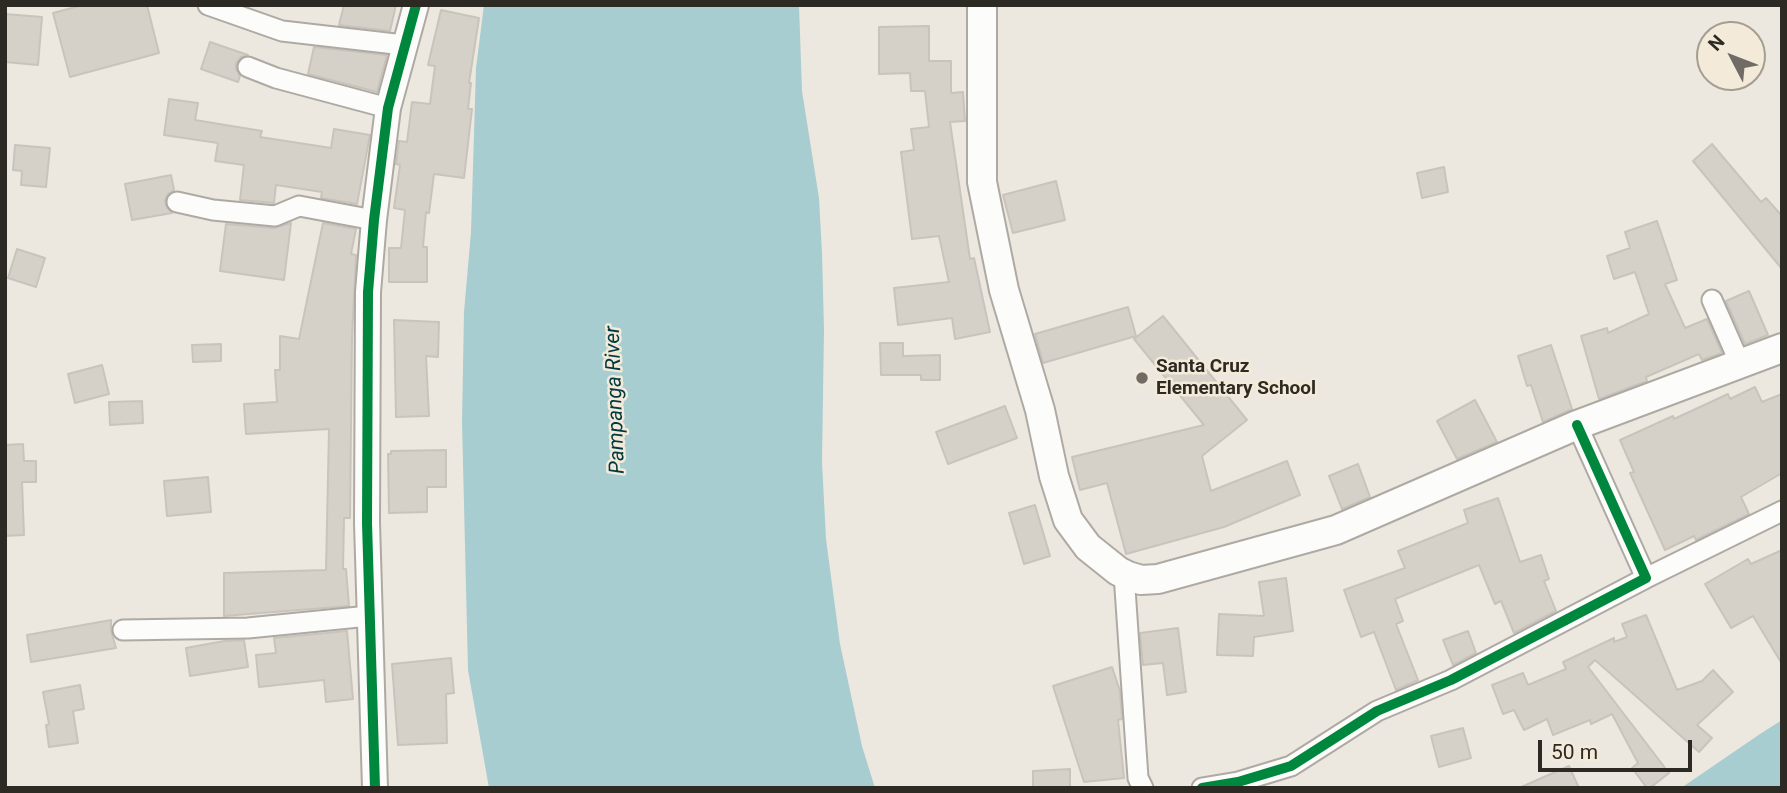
<!DOCTYPE html>
<html>
<head>
<meta charset="utf-8">
<style>
	body { margin:0 }
	#map { position:relative; width:1787px; height:793px; overflow:hidden; background:#ede8df; font-family:Roboto,sans-serif }
	canvas { display:block }
	.frame { position:absolute; inset:0; border:7px solid #2d2a23; pointer-events:none }
	.north { position:absolute; left:1696px; top:21px; width:70px; height:70px; box-sizing:border-box; background:#f3ead9; border:2px solid #a49d90; border-radius:50%; rotate:312deg; font-size:19px; font-weight:700; line-height:28px; text-align:center; color:#2d2a23 }
	.north::after { content:''; display:block; margin:auto; width:24px; height:32px; background:#706c65; clip-path:polygon(50% 0,100% 100%,50% 72%,0 100%) }
	.scale { position:absolute; left:1538px; top:740px; width:154px; height:32px; box-sizing:border-box; border:4px solid #2d2a23; border-top:0; padding-left:9px; font-size:21px; line-height:24px; white-space:nowrap; color:#2d2a23; -webkit-text-stroke:5px #f3ead9; paint-order:stroke }
</style>
</head>
<body>
<div id="map">
<canvas width="1787" height="793"></canvas>
<div class="frame"></div>
<div class="north">N</div>
<div class="scale">50 m</div>
</div>
<script>
const ctx = document.querySelector('canvas').getContext('2d');
ctx.lineJoin = 'round';
function fill(path, color) {
  ctx.fillStyle = color;
  ctx.fill(path, 'evenodd');
}
function poly(rows) {
  const path = new Path2D();
  for (const r of rows) {
    path.moveTo(r[0], r[1]);
    for (let i = 2; i < r.length; i += 2) path.lineTo(r[i], r[i + 1]);
  }
  return path;
}
function trace(path, color, width, dash) {
  ctx.strokeStyle = color;
  ctx.lineWidth = width;
  ctx.lineCap = dash ? 'butt' : 'round';
  ctx.setLineDash(dash || []);
  ctx.stroke(path);
}
function drawText(font, color, halo, rows, align = 'center') {
  ctx.font = font + ' Roboto,sans-serif';
  ctx.lineWidth = 5;
  ctx.setLineDash([]);
  ctx.textBaseline = 'middle';
  ctx.strokeStyle = halo;
  ctx.fillStyle = color;
  for (const [text, x, y, turn = 0] of rows) {
    ctx.save();
    ctx.translate(x, y);
    ctx.rotate((+turn || 0) * Math.PI / 180);
    ctx.textAlign = isNaN(turn) ? turn : align;
    if (halo) ctx.strokeText(text, 0, 0);
    ctx.fillText(text, 0, 0);
    ctx.restore();
  }
}
const water = poly([
	[484,5,799,5,802,91,819,198,822,253,824,329,822,462,826,539,840,644,862,746,875,788,489,788,468,670,462,422,464,312,471,232,476,68],
	[1782,720,1782,788,1681,788,1760,734]
]);
const building = poly([
	[83,5,147,5,159,53,70,77,53,13,83,5],
	[344,5,396,5,390,31,339,25,344,5],
	[441,10,479,18,469,83,471,83,468,109,472,109,464,178,434,174,429,213,426,212,423,247,427,247,427,282,389,282,389,248,401,248,405,210,394,208,400,165,396,164,399,141,407,142,412,102,430,104,435,66,428,65,441,10],
	[5,14,42,17,38,65,5,62,5,14],
	[929,26,929,61,951,61,951,93,963,92,965,121,950,122,970,259,974,258,990,332,955,339,952,318,898,325,894,288,949,282,939,236,912,239,901,152,914,150,911,129,929,127,925,91,911,91,910,73,879,74,879,27,929,26],
	[210,42,248,55,241,57,236,63,236,69,240,76,238,82,201,69,210,42],
	[314,47,387,55,377,92,308,74,314,47],
	[169,99,198,103,195,120,262,131,260,137,331,148,334,129,370,135,357,204,321,198,322,192,276,185,274,203,240,200,244,165,215,161,218,143,164,135,169,99],
	[1712,144,1761,202,1766,198,1782,216,1782,269,1693,161,1712,144],
	[15,145,50,148,46,187,21,185,22,171,13,170,15,145],
	[1444,167,1448,192,1422,198,1417,173,1444,167],
	[171,175,174,190,168,194,165,200,166,206,172,213,132,220,125,184,171,175],
	[1056,181,1065,220,1013,233,1003,195,1056,181],
	[1657,221,1677,280,1665,284,1685,328,1707,319,1722,353,1702,360,1699,354,1646,377,1647,381,1599,399,1581,336,1607,328,1608,333,1649,314,1635,272,1614,279,1607,256,1630,248,1625,232,1657,221],
	[291,223,284,280,220,271,226,224,274,228,291,223],
	[323,223,356,229,351,254,356,255,352,337,350,518,344,518,343,569,346,569,349,606,224,616,224,573,326,570,329,429,246,434,244,404,277,402,275,370,280,370,280,336,299,339,323,223],
	[17,249,45,258,36,287,8,278,17,249],
	[1749,291,1768,335,1745,344,1726,301,1749,291],
	[1128,307,1136,336,1043,363,1035,334,1128,307],
	[1163,316,1247,420,1202,456,1211,491,1287,461,1300,495,1224,527,1126,554,1107,483,1080,490,1072,457,1204,425,1134,339,1163,316],
	[394,320,439,322,438,357,426,356,429,416,396,417,394,320],
	[880,343,903,343,903,356,940,355,940,380,921,380,921,375,881,375,880,343],
	[221,344,221,361,193,362,192,345,221,344],
	[1551,345,1572,409,1543,422,1531,385,1527,386,1518,356,1551,345],
	[102,365,109,394,75,403,68,374,102,365],
	[1755,387,1762,402,1782,394,1782,473,1741,497,1749,514,1696,540,1694,536,1665,550,1630,473,1634,472,1620,440,1673,416,1674,419,1728,394,1730,399,1755,387],
	[1475,400,1497,442,1457,459,1437,421,1475,400],
	[142,401,143,423,110,425,109,402,142,401],
	[1005,406,1017,438,948,464,936,432,1005,406],
	[23,444,24,461,36,461,36,482,22,482,24,535,5,536,5,445,23,444],
	[446,450,446,487,427,487,427,512,389,513,388,454,391,454,391,451,446,450],
	[1358,464,1370,497,1342,509,1329,476,1358,464],
	[208,477,211,512,167,516,164,481,208,477],
	[1498,498,1520,562,1541,555,1549,579,1544,581,1556,611,1514,633,1501,601,1495,604,1479,565,1395,599,1403,621,1396,624,1418,680,1396,690,1374,632,1361,637,1344,590,1405,568,1398,551,1468,523,1464,510,1498,498],
	[1035,505,1050,556,1024,564,1009,513,1035,505],
	[1782,550,1782,664,1753,616,1731,628,1705,584,1748,559,1751,564,1782,550],
	[1286,578,1293,631,1254,637,1253,656,1217,655,1219,614,1264,616,1259,582,1286,578],
	[1646,615,1677,690,1702,681,1713,670,1733,692,1697,725,1712,738,1699,752,1595,660,1588,667,1669,773,1650,788,1647,788,1632,768,1638,763,1612,714,1591,724,1590,720,1553,735,1547,719,1524,730,1514,710,1503,714,1492,685,1523,673,1528,685,1566,669,1563,662,1614,638,1614,642,1627,637,1622,624,1646,615],
	[111,620,111,631,116,648,31,662,27,635,111,620],
	[1178,628,1186,692,1167,695,1163,663,1143,665,1140,633,1178,628],
	[347,631,353,699,326,702,324,680,259,687,256,655,276,653,274,638,347,631],
	[1468,631,1476,653,1453,665,1443,640,1468,631],
	[244,640,248,667,190,676,186,648,224,641,244,640],
	[451,658,454,693,446,694,447,743,398,745,392,664,451,658],
	[1112,667,1120,691,1122,719,1118,720,1124,778,1084,782,1053,686,1112,667],
	[80,685,84,709,73,711,78,743,49,747,46,725,49,724,43,692,80,685],
	[1463,728,1471,758,1439,767,1431,736,1463,728],
	[1569,766,1579,788,1519,788,1569,766],
	[1070,769,1070,788,1033,788,1033,771,1070,769]
]);
const minor = poly([
	[208,5,282,31,404,45],
	[248,67,276,78,388,108],
	[177,202,213,210,275,216,299,206,374,220],
	[1712,300,1741,366],
	[1124,574,1138,778,1143,788],
	[1646,578,1782,511],
	[123,630,248,628,369,616],
	[1202,788,1238,782,1291,766,1377,711,1451,680,1646,578,1577,425]
]);
const tertiary = poly([
	[375,788,367,523,368,292,374,220,388,108,416,5]
]);
const secondary = poly([
	[982,5,982,182,1004,290,1040,410,1054,476,1068,520,1088,547,1118,571,1128,576,1141,580,1158,579,1336,530,1577,425,1782,348]
]);
const cycleway = poly([
	[375,788,367,523,368,292,374,220,388,108,416,5],
	[1202,788,1238,782,1291,766,1377,711,1451,680,1646,578,1577,425]
]);
const markers = [
	[1142,378,7,"#706c65"]
];
const poiNames = [
	["Santa Cruz",1156,367],
	["Elementary School",1156,389]
];
const waterNames = [
	["Pampanga River",616,400,-92]
];
fill(water, '#a7cdd0');
fill(building, '#d5d1c9');
trace(building, '#c8c4bc', 2);
trace(minor, '#aeaaa3', 23);
trace(tertiary, '#aeaaa3', 28);
trace(secondary, '#aeaaa3', 32);
trace(minor, '#fcfcfa', 19);
trace(tertiary, '#fcfcfa', 24);
trace(secondary, '#fcfcfa', 28);
trace(cycleway, '#00873e', 10);
for (const [x, y, r, color] of markers) {
  const dot = new Path2D();
  dot.arc(x, y, r, 0, 2 * Math.PI);
  ctx.fillStyle = color;
  ctx.fill(dot);
  trace(dot, '#f3ead9', 2.5);
}
drawText('bold 19px', '#2d2a23', '#f3ead9', poiNames, 'left');
drawText('italic 21px', '#013940', '#f3ead9', waterNames);
</script>
</body>
</html>
